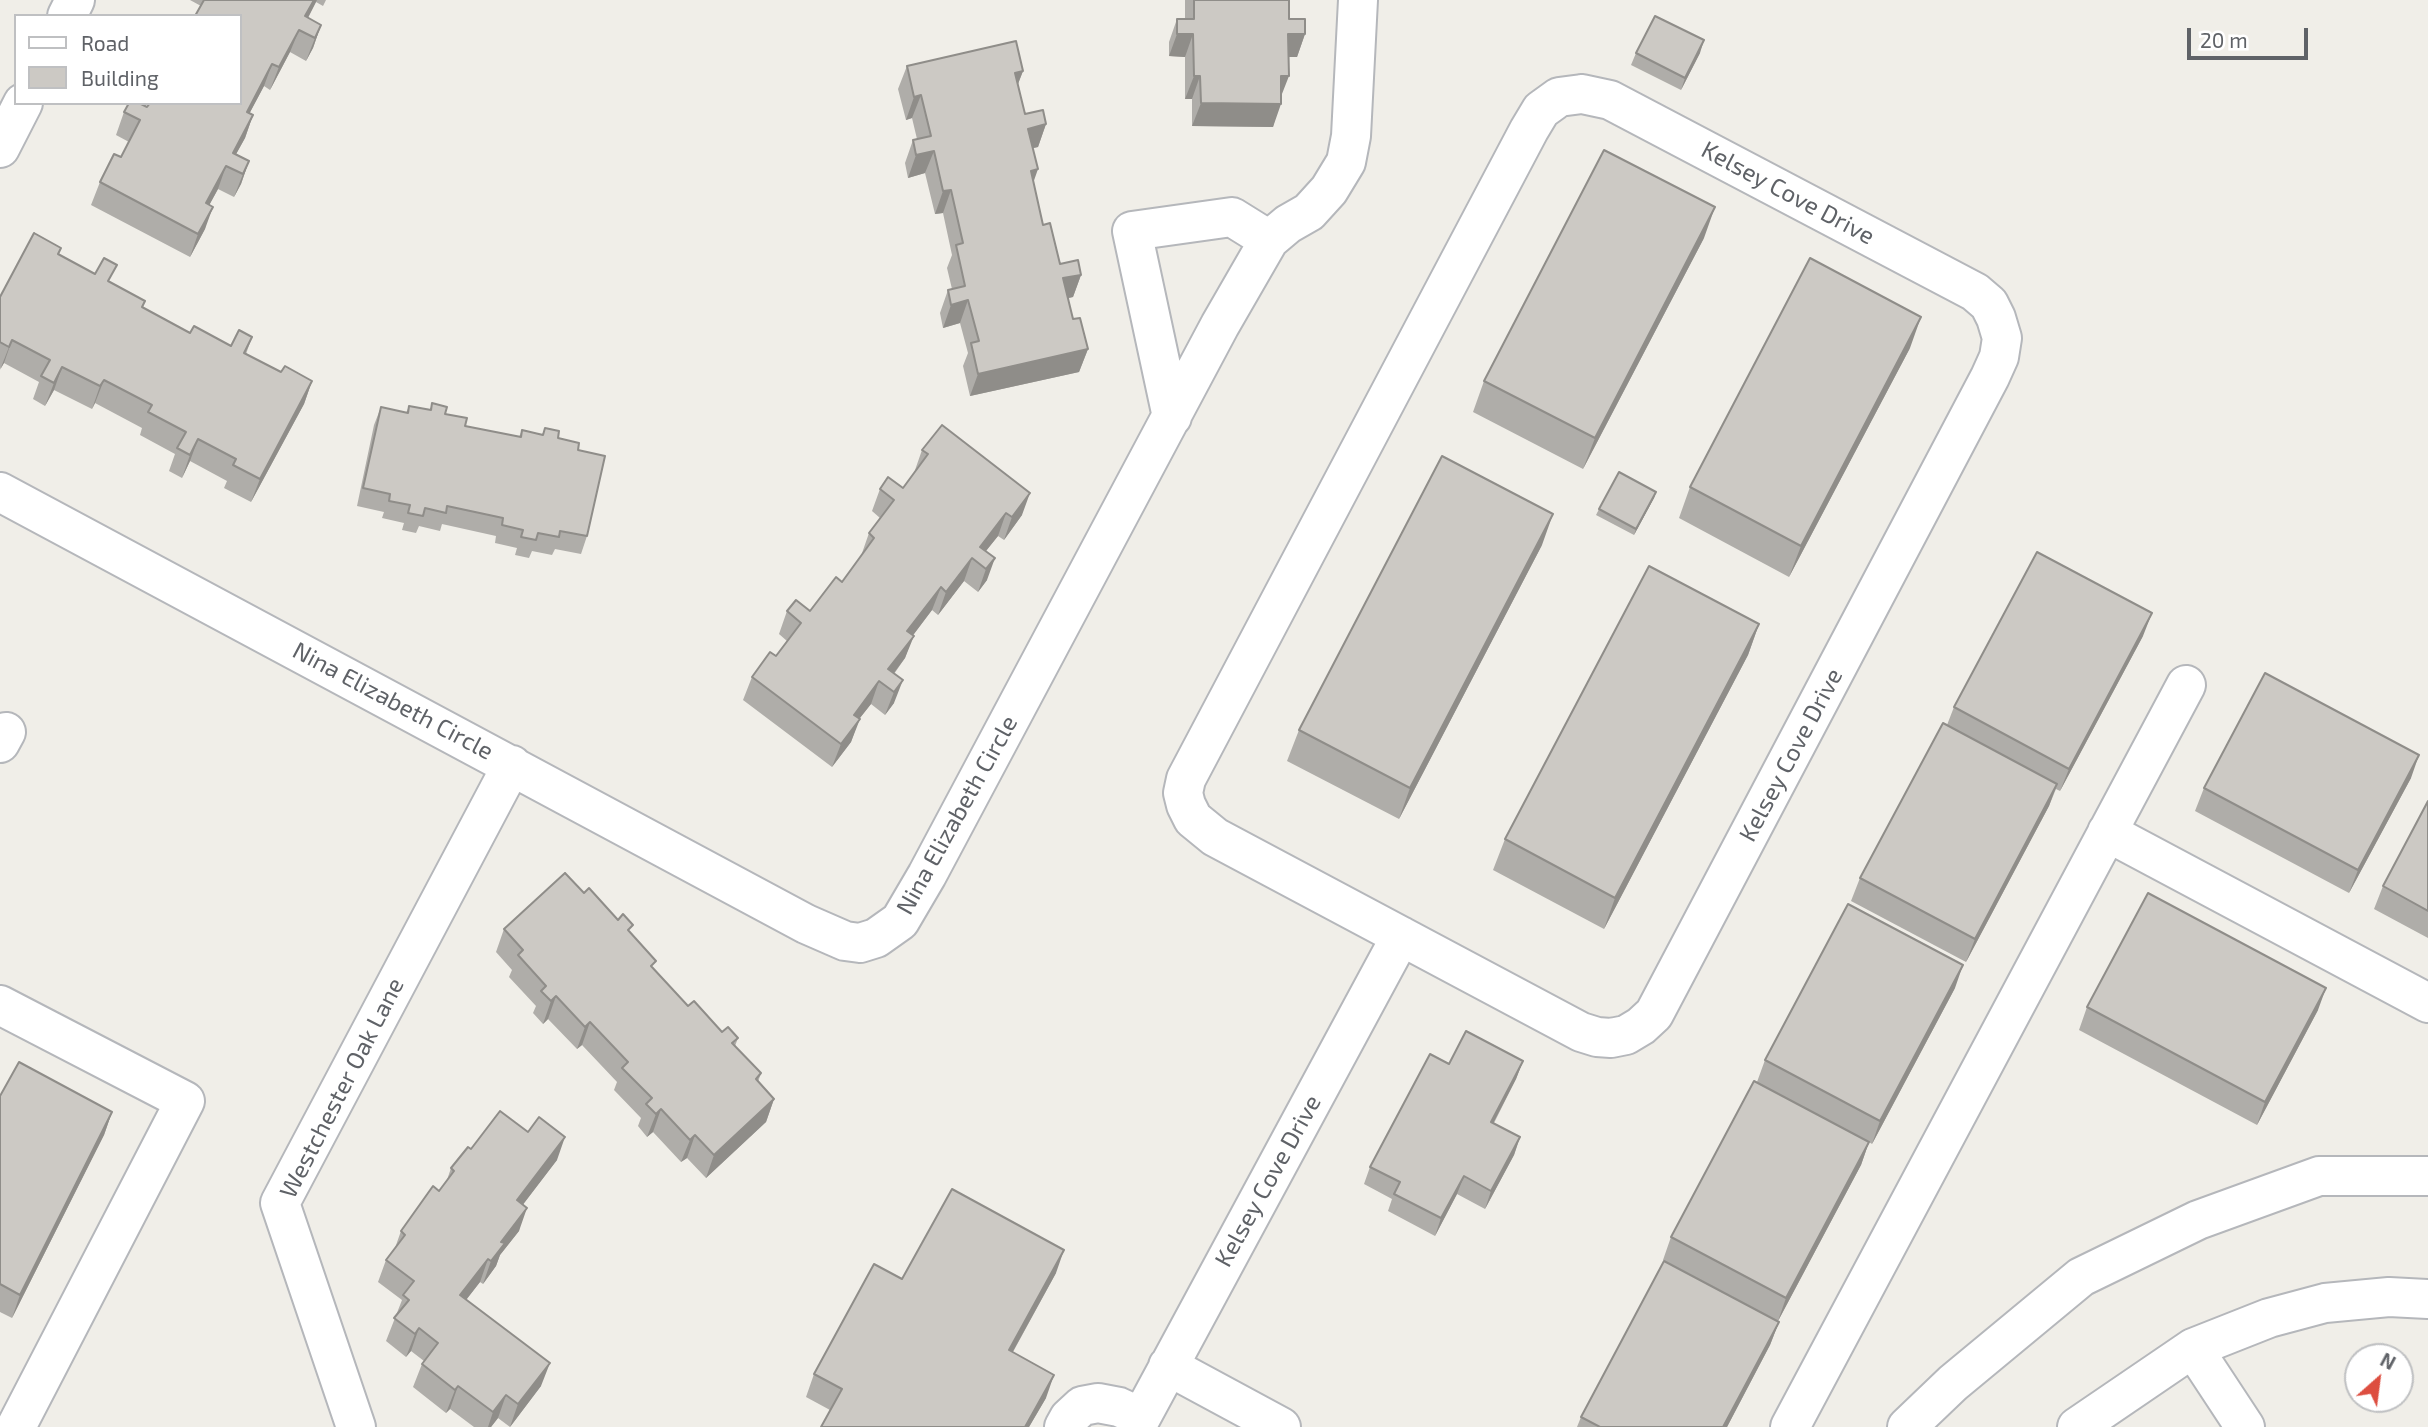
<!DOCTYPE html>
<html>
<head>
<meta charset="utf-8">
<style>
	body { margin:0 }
	#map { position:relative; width:2428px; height:1427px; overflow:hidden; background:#f0eee8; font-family:"Exo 2",sans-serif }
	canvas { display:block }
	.legend { position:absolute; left:14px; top:14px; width:228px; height:91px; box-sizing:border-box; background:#fff; border:2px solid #bfc0c2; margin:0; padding:9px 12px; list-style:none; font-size:21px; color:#5f6267 }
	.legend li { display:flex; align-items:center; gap:14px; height:35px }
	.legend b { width:35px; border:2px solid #bfc0c2 }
	.north { position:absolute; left:2344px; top:1343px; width:70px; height:70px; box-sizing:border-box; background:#fff; border:2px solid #bfc0c2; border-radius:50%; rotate:28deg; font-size:19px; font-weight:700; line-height:28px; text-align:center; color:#5f6267 }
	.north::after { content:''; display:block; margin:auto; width:24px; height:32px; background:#dd4e40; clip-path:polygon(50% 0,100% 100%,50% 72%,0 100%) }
	.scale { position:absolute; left:2187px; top:28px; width:121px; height:32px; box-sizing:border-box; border:4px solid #5f6267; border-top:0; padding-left:9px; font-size:21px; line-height:24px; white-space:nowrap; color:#5f6267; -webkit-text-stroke:5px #fff; paint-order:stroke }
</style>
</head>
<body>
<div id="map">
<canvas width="2428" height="1427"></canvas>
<ul class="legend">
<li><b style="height:9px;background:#fff"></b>Road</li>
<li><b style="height:19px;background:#ccc9c4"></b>Building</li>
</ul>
<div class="north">N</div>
<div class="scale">20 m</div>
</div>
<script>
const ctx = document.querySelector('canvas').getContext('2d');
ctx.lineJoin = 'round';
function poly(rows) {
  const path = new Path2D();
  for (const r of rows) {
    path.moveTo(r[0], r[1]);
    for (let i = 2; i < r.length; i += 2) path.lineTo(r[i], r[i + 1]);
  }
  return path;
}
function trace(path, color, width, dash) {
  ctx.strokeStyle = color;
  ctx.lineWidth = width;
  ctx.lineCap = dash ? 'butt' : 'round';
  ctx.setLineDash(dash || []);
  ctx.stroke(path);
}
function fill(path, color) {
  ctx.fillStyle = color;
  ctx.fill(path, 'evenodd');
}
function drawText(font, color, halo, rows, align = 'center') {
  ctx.font = font + ' "Exo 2",sans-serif';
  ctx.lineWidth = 6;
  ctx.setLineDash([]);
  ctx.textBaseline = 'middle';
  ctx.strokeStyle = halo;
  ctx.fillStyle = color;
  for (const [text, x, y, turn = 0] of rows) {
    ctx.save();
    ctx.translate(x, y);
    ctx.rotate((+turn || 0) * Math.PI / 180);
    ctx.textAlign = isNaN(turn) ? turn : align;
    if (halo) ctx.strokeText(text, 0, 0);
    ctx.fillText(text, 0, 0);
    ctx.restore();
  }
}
const minor = poly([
	[67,16,75,0],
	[1582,94,1610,100,1975,292,1989,304,1996,318,2002,338,1999,357,1990,377,1654,1014,1641,1026,1626,1035,1611,1038,1597,1037,1581,1032,1215,837,1193,819,1186,805,1183,793,1186,779,1529,130,1541,110,1559,97,1582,94],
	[0,148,23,103],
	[1172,417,1132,231,1232,217,1269,240],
	[0,492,806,924,845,941,860,943,876,938,900,921,927,875,1220,325,1269,240,1288,224,1309,212,1329,190,1346,162,1351,136,1358,0],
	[0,743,6,732],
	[2107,832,2428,1003],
	[0,1005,185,1101,16,1427],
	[2193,1348,2245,1427],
	[1168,1366,1281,1427],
	[356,1427,280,1203,512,765],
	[1064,1427,1069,1418,1082,1406,1098,1403,1119,1407,1141,1417],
	[1136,1427,1401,936],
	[1790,1427,2186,685],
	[1907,1427,1953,1383,2081,1277,2198,1220,2319,1176,2428,1176],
	[2077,1427,2193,1348,2269,1318,2325,1303,2389,1297,2428,1299]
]);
const wall = poly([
	[190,0,326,0,323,6,316,2,308,18,321,25,313,48,306,61,290,52,270,90,264,86,249,114,253,115,245,138,236,154,249,161,241,184,234,197,218,189,209,205,205,229,190,257,91,205,100,182,121,157,129,142,116,135,124,112,147,107,240,103,201,6],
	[1185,0,1289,0,1289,19,1305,34,1297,57,1289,57,1281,96,1273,127,1192,126,1192,99,1185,99,1185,57,1169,56,1169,42,1177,19,1185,19],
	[1636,53,1700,53,1681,90,1631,65],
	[907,66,1023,71,1018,84,1025,114,1046,124,1038,147,1033,148,1033,183,1043,225,1060,264,1081,275,1073,297,1068,298,1073,319,1088,349,1079,372,970,396,963,366,968,353,960,323,943,328,940,313,948,290,952,289,947,268,952,255,943,213,935,214,925,173,908,178,905,163,913,140,917,139,912,118,906,120,898,89],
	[1704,238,1583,469,1473,412,1484,381],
	[59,255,145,301,142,308,190,333,231,346,252,337,246,354,281,372,312,381,304,404,251,502,224,488,227,481,190,461,182,478,169,471,175,454,140,435,142,428,95,403,92,409,54,390,45,406,33,399,39,382,4,363,0,369,0,297],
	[1910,348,1789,577,1679,518,1690,487],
	[432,403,445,414,465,426,519,437,522,430,543,435,545,428,558,438,578,450,587,536,581,554,555,549,552,555,532,551,529,558,515,555,517,548,495,543,496,536,442,524,440,531,419,526,416,533,402,530,404,523,382,518,384,512,357,506,374,425,381,407,406,413,409,406,430,410],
	[922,450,1022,515,1004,540,998,536,986,551,987,580,978,592,964,581,938,615,932,610,913,635,905,658,894,674,894,703,885,715,871,704,859,719,851,742,832,767,743,700,752,677,776,656,787,641,779,634,787,611,810,611,842,582,861,556,869,533,880,518,872,511,880,489,903,488,914,473],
	[1656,492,1654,498,1634,535,1596,515,1599,509],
	[1542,545,1399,819,1287,761,1299,730],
	[1759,624,1748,655,1604,929,1493,870,1505,839],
	[2143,636,2060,791,2056,789,2049,806,1966,962,1851,901,1860,878,1947,725,1954,707],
	[2411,778,2349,893,2195,811,2204,788],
	[2428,801,2428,938,2374,909,2383,886],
	[504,929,630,933,653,969,688,1006,722,1032,738,1038,735,1046,761,1073,758,1082,774,1099,766,1122,706,1178,687,1158,681,1162,653,1132,647,1137,638,1126,641,1118,614,1090,617,1082,582,1045,577,1049,548,1019,543,1024,533,1013,536,1006,509,977,512,970,496,952],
	[1955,988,1872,1144,1869,1142,1861,1165,1778,1321,1663,1260,1671,1237,1757,1082,1765,1060],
	[2087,1007,2318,1010,2257,1125,2079,1030],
	[1523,1061,1516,1079,1494,1123,1520,1137,1514,1155,1485,1209,1457,1194,1435,1236,1388,1211,1392,1199,1364,1184,1370,1167,1449,1064],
	[0,1096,112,1112,104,1135,12,1318,0,1312],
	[471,1149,557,1160,523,1204,519,1231,500,1255,496,1266,483,1284,480,1282,466,1300,541,1386,510,1427,498,1418,491,1427,474,1427,450,1409,446,1413,413,1387,422,1364,424,1361,411,1351,406,1357,386,1341,402,1300,378,1282,386,1260,395,1248,401,1231,439,1191,447,1180,451,1168],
	[1056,1273,1013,1352,1046,1398,1029,1427,821,1427,830,1410,806,1397,814,1374,902,1279],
	[1779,1322,1770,1345,1727,1427,1577,1427,1581,1417]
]);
const shadedWall = poly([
	[314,0,317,0,301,31,305,16],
	[321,25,313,48,306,61,315,38],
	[299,30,290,52,270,90,279,67],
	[1177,34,1193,34,1185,57,1169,56],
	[1288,34,1305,34,1297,57,1280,57],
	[1704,40,1700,53,1681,90,1685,78],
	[272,64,264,86,238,135,247,112],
	[1023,71,1014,94,1015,73],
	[1194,76,1200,76,1192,99,1185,99],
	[1281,76,1289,76,1280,99],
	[921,95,912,118,906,120,914,97],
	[1201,103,1281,104,1273,127,1192,126],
	[253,115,245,138,229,167,233,153],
	[1046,124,1038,147,1020,151,1028,129],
	[934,151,925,173,908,178,916,155],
	[249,161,241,184,234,197,243,174],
	[226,166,218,189,198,226,206,203],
	[1038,169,1030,192,1031,171],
	[951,190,943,213,935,214,943,191],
	[213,207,205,229,190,257,198,234],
	[1715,207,1704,238,1583,469,1595,438],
	[1081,275,1073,297,1055,301,1063,278],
	[968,300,960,323,943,328,951,305],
	[1921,317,1910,348,1789,577,1801,546],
	[12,340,4,363,0,370,9,347],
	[1088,349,1079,372,970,396,978,374],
	[62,367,54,390,45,406,54,383],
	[104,380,95,403,92,409,100,386],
	[312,381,304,404,251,502,260,479],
	[198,439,190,461,182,478,190,455],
	[1656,492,1654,498,1634,535,1636,529],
	[1030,493,1022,515,1004,540,1012,517],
	[1006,513,998,536,977,562,980,547],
	[1553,514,1542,545,1399,819,1410,788],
	[972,558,964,581,938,615,946,592],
	[995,558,987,580,978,592,986,569],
	[941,587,932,610,899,654,907,631],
	[2152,613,2143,636,2060,791,2069,769],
	[1759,624,1748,655,1604,929,1615,898],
	[914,636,905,658,885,685,888,669],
	[903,680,894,703,885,715,894,692],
	[879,681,871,704,845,737,854,715],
	[860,719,851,742,832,767,841,744],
	[2419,755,2411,778,2349,893,2358,870],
	[2057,784,2049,806,1966,962,1975,939],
	[1963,965,1955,988,1872,1144,1880,1121],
	[2326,988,2318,1010,2257,1125,2265,1102],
	[556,996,548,1019,543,1024,551,1001],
	[590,1022,582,1045,577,1049,585,1027],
	[1523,1061,1516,1079,1485,1139,1491,1122],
	[774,1099,766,1122,706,1178,714,1155],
	[661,1109,653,1132,647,1137,656,1114],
	[112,1112,104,1135,12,1318,20,1295],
	[695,1135,687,1158,681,1162,690,1140],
	[565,1137,557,1160,509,1223,517,1200],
	[1520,1137,1514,1155,1485,1209,1491,1191],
	[1869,1142,1861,1165,1778,1321,1786,1298],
	[1464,1176,1457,1194,1435,1236,1441,1218],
	[527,1208,519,1231,500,1255,496,1266,483,1284,491,1261,501,1242],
	[1064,1250,1056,1273,1001,1373,1009,1350],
	[488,1259,480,1282,452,1318,460,1295],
	[1779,1322,1770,1345,1727,1427,1723,1427],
	[419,1328,411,1351,406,1357,415,1334],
	[550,1363,541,1386,510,1427,518,1404],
	[1054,1375,1046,1398,1029,1427,1025,1427],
	[458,1386,450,1409,446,1413,455,1390],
	[506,1395,498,1418,491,1427,488,1427,493,1412]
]);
const building = poly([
	[204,0,314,0,305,16,321,25,315,38,299,30,279,67,272,64,247,112,253,115,233,153,249,161,243,174,226,166,206,203,213,207,198,234,100,182,114,154,121,157,140,120,124,112,129,103,139,103,147,107,150,103,240,103,240,16,195,16,204,0],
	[1194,0,1289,0,1289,19,1305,19,1305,34,1288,34,1289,76,1281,76,1281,104,1201,103,1200,76,1194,76,1193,34,1177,34,1177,19,1194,19,1194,0],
	[1655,16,1704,40,1685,78,1636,53,1655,16],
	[1016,41,1023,71,1015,73,1025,114,1043,110,1046,124,1028,129,1038,169,1031,171,1043,225,1050,223,1060,264,1078,260,1081,275,1063,278,1073,319,1080,318,1088,349,978,374,971,343,979,341,968,300,951,305,948,290,965,286,956,245,963,243,951,190,943,191,934,151,916,155,913,140,931,136,921,95,914,97,907,66,1016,41],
	[1604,150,1715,207,1595,438,1484,381,1604,150],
	[34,233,61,248,58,254,95,274,104,258,117,265,108,281,145,301,142,307,190,333,194,326,231,346,239,330,252,337,244,353,281,372,285,366,312,381,260,479,233,465,236,459,198,439,190,455,177,448,186,432,148,412,152,405,104,380,100,386,62,367,54,383,41,376,50,360,12,340,9,347,0,342,0,297,34,233],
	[1810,258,1921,317,1801,546,1690,487,1810,258],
	[432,403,447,407,445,414,467,418,465,426,521,437,522,430,543,435,545,428,559,431,558,438,579,443,578,450,605,456,587,536,560,531,559,537,538,533,536,540,521,537,523,530,502,525,503,518,447,506,446,513,425,508,423,516,408,513,410,505,389,501,390,494,363,488,381,407,408,413,409,406,431,410,432,403],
	[942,425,1030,493,1012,517,1006,513,980,547,995,558,986,569,972,558,946,592,941,587,907,631,914,636,888,669,903,680,894,692,879,681,854,715,860,719,841,744,752,677,770,652,776,656,801,623,787,611,796,600,810,611,836,577,842,582,874,538,869,533,894,500,880,489,888,477,903,488,928,454,922,450,942,425],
	[1442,456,1553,514,1410,788,1299,730,1442,456],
	[1619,472,1656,492,1636,529,1599,509,1619,472],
	[2037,552,2152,613,2069,769,1954,707,2037,552],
	[1649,566,1759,624,1615,898,1505,839,1649,566],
	[2265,673,2419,755,2358,870,2204,788,2265,673],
	[1943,723,2057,784,1975,939,1860,878,1943,723],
	[2428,801,2428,911,2383,886,2428,801],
	[565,873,584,893,589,888,618,920,623,914,633,925,628,930,656,961,651,966,688,1006,694,1001,722,1032,728,1027,738,1038,732,1043,761,1073,756,1079,774,1099,714,1155,695,1135,690,1140,661,1109,656,1114,646,1104,652,1098,622,1068,628,1062,590,1022,585,1027,556,996,551,1001,541,991,546,986,518,955,523,950,504,929,565,873],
	[2148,893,2326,988,2265,1102,2087,1007,2148,893],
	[1848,904,1963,965,1880,1121,1765,1060,1848,904],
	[1466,1031,1523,1061,1491,1122,1520,1137,1491,1191,1464,1176,1441,1218,1394,1194,1400,1182,1370,1167,1430,1054,1449,1064,1466,1031],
	[19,1062,112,1112,20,1295,0,1284,0,1096,19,1062],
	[1754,1081,1869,1142,1786,1298,1671,1237,1754,1081],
	[500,1111,528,1132,539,1117,565,1137,517,1200,527,1208,501,1242,505,1243,491,1261,488,1259,460,1295,550,1363,518,1404,506,1395,493,1412,458,1386,455,1390,422,1364,438,1343,419,1328,415,1334,394,1318,409,1300,403,1295,414,1281,386,1260,405,1235,401,1231,433,1186,439,1191,454,1171,451,1168,468,1147,471,1149,500,1111],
	[952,1189,1064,1250,1009,1350,1054,1375,1025,1427,821,1427,842,1389,814,1374,874,1264,902,1279,952,1189],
	[1664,1261,1779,1322,1723,1427,1600,1427,1581,1417,1664,1261]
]);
const streetNames = [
	["Kelsey Cove Drive",1788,193,28],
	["Nina Elizabeth Circle",393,701,28],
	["Kelsey Cove Drive",1791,755,-62],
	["Nina Elizabeth Circle",957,815,-61],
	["Westchester Oak Lane",342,1088,-63],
	["Kelsey Cove Drive",1268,1181,-61]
];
trace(minor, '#b5b7bb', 42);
trace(minor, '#fff', 38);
fill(wall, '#afada9');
fill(shadedWall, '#8f8d89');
fill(building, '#ccc9c4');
trace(building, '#8f8d89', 2);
drawText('24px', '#5f6267', '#fff', streetNames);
</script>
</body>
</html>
